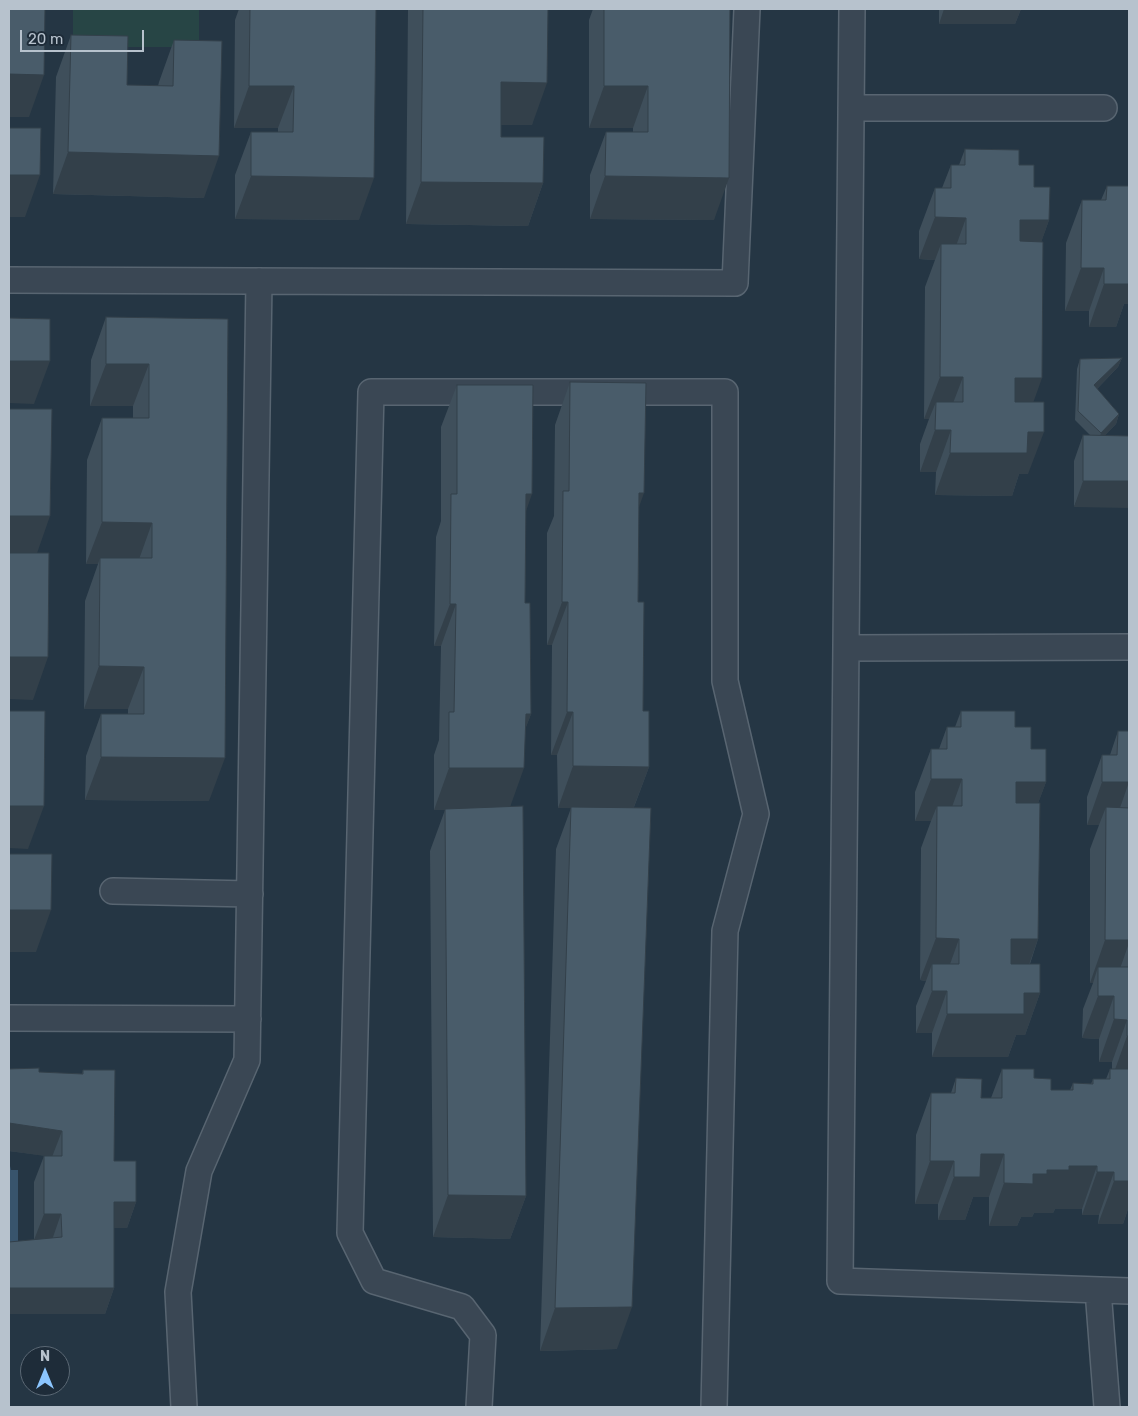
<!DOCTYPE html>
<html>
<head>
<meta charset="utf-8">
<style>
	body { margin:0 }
	#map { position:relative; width:1138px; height:1416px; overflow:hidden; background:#253644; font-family:Rubik,sans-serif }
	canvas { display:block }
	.frame { position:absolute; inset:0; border:10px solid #b7c2cd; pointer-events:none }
	.north { position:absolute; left:20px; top:1346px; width:50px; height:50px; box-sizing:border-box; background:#1e2c39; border:1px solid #5b6874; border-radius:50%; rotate:0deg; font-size:14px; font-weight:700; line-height:20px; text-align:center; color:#b7c2cd }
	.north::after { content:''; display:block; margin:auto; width:18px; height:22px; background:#8bc5fe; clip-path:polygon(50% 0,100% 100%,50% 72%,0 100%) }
	.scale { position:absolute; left:20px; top:30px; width:124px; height:22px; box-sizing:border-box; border:2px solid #b7c2cd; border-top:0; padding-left:6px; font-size:15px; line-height:18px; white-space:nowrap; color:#b7c2cd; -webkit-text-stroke:4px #1e2c39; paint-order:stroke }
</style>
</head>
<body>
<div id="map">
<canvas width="1138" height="1416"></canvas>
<div class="frame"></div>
<div class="north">N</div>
<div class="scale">20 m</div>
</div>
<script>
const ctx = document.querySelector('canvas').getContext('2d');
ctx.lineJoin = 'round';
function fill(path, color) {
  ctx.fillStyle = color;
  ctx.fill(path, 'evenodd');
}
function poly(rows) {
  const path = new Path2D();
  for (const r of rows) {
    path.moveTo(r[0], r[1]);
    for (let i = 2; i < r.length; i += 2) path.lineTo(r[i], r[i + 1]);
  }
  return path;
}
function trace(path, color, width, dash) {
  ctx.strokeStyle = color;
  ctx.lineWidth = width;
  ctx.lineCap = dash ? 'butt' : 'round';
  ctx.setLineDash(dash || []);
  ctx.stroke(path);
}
const green = poly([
	[73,9,199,9,199,47,73,47]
]);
const water = poly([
	[9,1162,11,1170,18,1170,18,1245,9,1249]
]);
const service = poly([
	[852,9,840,1281,1129,1291],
	[851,108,1104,108],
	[9,280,735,283,747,9],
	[846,648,1129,647],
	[113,891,250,894],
	[9,1018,248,1019],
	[1098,1290,1107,1407],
	[184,1407,178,1292,199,1171,247,1060,259,281],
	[479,1407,483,1335,462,1307,374,1281,350,1233,371,392,725,392,725,681,756,814,725,931,714,1407]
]);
const wall = poly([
	[239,9,376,9,359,220,235,219,235,175,251,132,278,132,278,128,234,128,235,20],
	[408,9,548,9,532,125,501,125,501,137,543,183,528,226,406,224],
	[593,9,730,9,714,220,590,219,590,175,606,132,633,132,633,128,589,128,589,20],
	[939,9,1021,9,1015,24,939,24],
	[71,35,127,85,158,86,159,82,174,40,204,198,53,194,56,77],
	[965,149,1019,165,1034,187,1049,220,1041,242,1033,402,1028,474,1019,474,1012,496,935,495,936,472,920,472,920,444,929,419,924,419,925,287,935,260,919,259,919,231,935,188,942,188,951,165,959,165],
	[1107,186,1129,304,1124,304,1116,327,1089,327,1089,311,1065,311,1066,243,1082,200,1101,200],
	[106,317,228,319,209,801,85,800,86,756,101,714,128,714,128,709,84,709,85,601,98,564,86,564,87,460,102,418,133,418,133,406,90,406,91,360],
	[1122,358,1118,367,1097,389,1119,414,1116,424,1105,435,1074,507,1074,461,1083,435,1090,435,1075,420,1077,369,1080,359],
	[570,382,639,507,638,602,643,711,649,767,634,807,617,1349,540,1351,556,849,571,808,558,808,557,755,551,755,552,645,547,645,547,533,554,516,555,425],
	[457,385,526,512,525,603,531,714,525,729,510,806,526,1196,510,1239,433,1237,430,851,445,810,434,810,434,755,439,740,441,646,434,646,436,537,441,521,441,427],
	[961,711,1015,727,1031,749,1046,782,1038,803,1038,939,1030,964,1040,993,1025,1035,1016,1035,1008,1057,932,1057,932,1033,916,1033,916,1006,926,981,920,980,921,848,931,821,915,821,915,792,931,749,939,749,947,727,955,727],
	[1118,731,1129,731,1129,1206,1123,1224,1098,1224,1099,1215,1082,1215,1082,1209,1055,1209,1053,1213,1034,1213,1032,1217,1021,1217,1017,1226,989,1226,989,1197,973,1197,965,1220,938,1220,938,1204,915,1204,916,1135,931,1093,951,1093,956,1078,981,1098,991,1098,1002,1069,1034,1078,1051,1090,1070,1090,1073,1083,1091,1084,1093,1079,1106,1079,1110,1069,1112,1069,1112,1062,1099,1062,1099,1039,1082,1038,1083,1009,1093,983,1090,983,1090,849,1099,825,1087,825,1087,797,1102,755,1110,755],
	[9,1069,39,1072,82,1074,83,1070,114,1161,136,1202,127,1228,114,1228,114,1288,105,1314,9,1314,9,1242,34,1240,34,1182,44,1156,48,1156,9,1151]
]);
const shadedWall = poly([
	[944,9,1021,9,1015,24,939,24],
	[9,74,44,75,29,117,9,117],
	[501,82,547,83,532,125,486,125],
	[249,86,294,86,278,128,234,128],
	[604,86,648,86,633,128,589,128],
	[68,152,219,156,204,198,53,194],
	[9,175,40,175,25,217,9,217],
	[251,176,374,178,359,220,235,219],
	[605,176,729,178,714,220,590,219],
	[421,182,543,183,528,226,406,224],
	[935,217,966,218,951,260,941,244,935,260,919,259],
	[1020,220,1049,220,1034,263,1005,263],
	[1081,268,1104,268,1089,311,1065,311],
	[1129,268,1129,304,1124,304,1116,327,1089,327,1104,284],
	[1122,358,1118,367,1091,395,1094,385],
	[9,361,50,361,34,404,9,403],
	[106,364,149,364,133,406,90,406],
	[940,377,963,377,947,419,936,402,929,419,924,419],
	[1015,378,1042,378,1027,420,1000,420],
	[1119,414,1116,424,1098,443,1101,433],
	[935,430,951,430,936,472,920,472],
	[1028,432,1044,432,1028,474,1019,474,1012,496,935,495,950,453],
	[1083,481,1129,481,1129,508,1074,507],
	[639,493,644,493,629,535],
	[526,494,532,494,517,537],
	[9,516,50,516,35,559,9,558],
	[102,522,152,523,137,565,100,558,98,564,86,564],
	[562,602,568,602,552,645,547,645],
	[450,604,456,604,441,646,434,646],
	[9,657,48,657,33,700,9,699],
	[99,666,144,667,128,709,84,709],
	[567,712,573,712,557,755,551,755],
	[526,714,531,714,515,757],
	[101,757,225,758,209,801,85,800],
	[573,766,649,767,633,809,558,808],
	[449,768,524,768,509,810,434,810],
	[931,779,962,779,947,821,937,806,931,821,915,821],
	[1016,782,1046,782,1030,825,1001,824],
	[1102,782,1129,782,1114,825,1106,807,1099,825,1087,825],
	[9,806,44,806,28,849,9,848],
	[9,910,51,910,36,952,9,952],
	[936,938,959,939,944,981,932,964,926,981,920,980],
	[1011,939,1038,939,1023,982,996,981],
	[1105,940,1129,940,1129,943,1115,983,1098,967,1093,983,1090,983],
	[932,991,947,991,932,1033,916,1033],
	[1024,993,1040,993,1025,1035,1016,1035,1008,1057,932,1057,947,1014],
	[1098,996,1114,996,1099,1039,1082,1038],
	[1114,1019,1127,1020,1112,1062,1099,1062],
	[1127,1036,1129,1036,1129,1078,1112,1078],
	[9,1123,62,1131,52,1157,9,1151],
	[981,1154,1004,1154,989,1197,973,1197,965,1220,938,1220,954,1177],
	[930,1161,954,1161,938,1204,915,1204],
	[1069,1166,1097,1166,1082,1209,1055,1209,1053,1213,1034,1213,1032,1217,1021,1217,1017,1226,989,1226,1004,1183,1047,1170],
	[1097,1172,1114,1172,1099,1215,1082,1215],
	[1129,1177,1129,1206,1123,1224,1098,1224,1114,1181],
	[448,1195,526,1196,510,1239,433,1237],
	[114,1202,136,1202,127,1228,105,1228],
	[44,1214,61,1214,52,1240,34,1240],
	[9,1288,114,1288,105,1314,9,1314],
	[632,1307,617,1349,540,1351,555,1308]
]);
const building = poly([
	[9,9,45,9,44,75,9,74,9,9],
	[250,9,376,9,374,178,251,176,251,132,293,132,294,86,249,86,250,9],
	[423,9,548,9,547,83,501,82,501,137,544,137,543,183,421,182,423,9],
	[604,9,730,9,729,178,605,176,606,132,648,132,648,86,604,86,604,9],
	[71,35,128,36,127,85,173,86,174,40,222,41,219,156,68,152,71,35],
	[9,128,41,128,40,175,9,175,9,128],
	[965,149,1019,150,1019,165,1034,165,1034,187,1050,187,1049,220,1020,220,1020,241,1043,242,1042,378,1015,378,1015,402,1044,402,1044,432,1028,432,1027,453,950,453,951,430,935,430,936,402,963,402,963,377,940,377,941,244,966,244,966,218,935,217,935,188,951,188,951,165,965,165,965,149],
	[1107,186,1129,186,1129,284,1104,284,1104,268,1081,268,1082,200,1106,200,1107,186],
	[106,317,228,319,225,758,101,757,101,714,144,714,144,667,99,666,100,558,152,558,152,523,102,522,102,418,149,418,149,364,106,364,106,317],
	[9,318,50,319,50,361,9,361,9,318],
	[1122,358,1094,385,1119,414,1101,433,1078,411,1080,359,1122,358],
	[570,382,646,383,644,493,639,493,638,602,644,602,643,711,649,711,649,767,573,766,573,712,567,712,568,602,562,602,563,491,569,491,570,382],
	[457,385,533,385,532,494,526,494,525,603,530,603,531,714,526,714,524,768,449,768,449,712,454,712,456,604,450,604,451,494,457,494,457,385],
	[9,409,52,409,50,516,9,516,9,409],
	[1083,435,1129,436,1129,481,1083,481,1083,435],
	[9,553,49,553,48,657,9,657,9,553],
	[9,711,45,711,44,806,9,806,9,711],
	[961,711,1015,711,1015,727,1031,727,1031,749,1046,749,1046,782,1016,782,1016,803,1040,803,1038,939,1011,939,1011,964,1040,964,1040,993,1024,993,1024,1014,947,1014,947,991,932,991,932,964,959,964,959,939,936,938,937,806,962,806,962,779,931,779,931,749,947,749,947,727,961,727,961,711],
	[1118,731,1129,731,1129,782,1102,782,1102,755,1117,755,1118,731],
	[523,806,526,1196,448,1195,445,809,523,806],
	[571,807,651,808,632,1307,555,1308,571,807],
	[1106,807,1129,808,1129,940,1105,940,1106,807],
	[9,854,52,854,51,910,9,910,9,854],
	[1098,967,1129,967,1129,1036,1127,1036,1127,1020,1114,1019,1114,996,1098,996,1098,967],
	[39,1068,39,1072,83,1074,83,1070,115,1070,114,1161,136,1161,136,1202,114,1202,114,1288,9,1288,9,1242,62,1237,61,1214,44,1214,44,1156,62,1156,62,1131,9,1123,9,1069,39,1068],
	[1002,1069,1034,1069,1034,1078,1051,1079,1051,1090,1073,1090,1073,1083,1093,1084,1093,1079,1110,1079,1110,1069,1129,1069,1129,1181,1114,1181,1114,1172,1097,1172,1097,1166,1069,1166,1069,1170,1047,1170,1047,1174,1033,1174,1033,1184,1004,1183,1004,1154,981,1154,980,1177,954,1177,954,1161,930,1161,931,1093,955,1093,956,1078,982,1079,981,1098,1002,1098,1002,1069]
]);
fill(green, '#274545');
fill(water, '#38546c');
trace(service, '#586571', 28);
trace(service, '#3a4754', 25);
fill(wall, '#3f4f5b');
fill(shadedWall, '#33404a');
fill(building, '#495c6a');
trace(building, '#33404a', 1);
</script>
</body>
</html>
